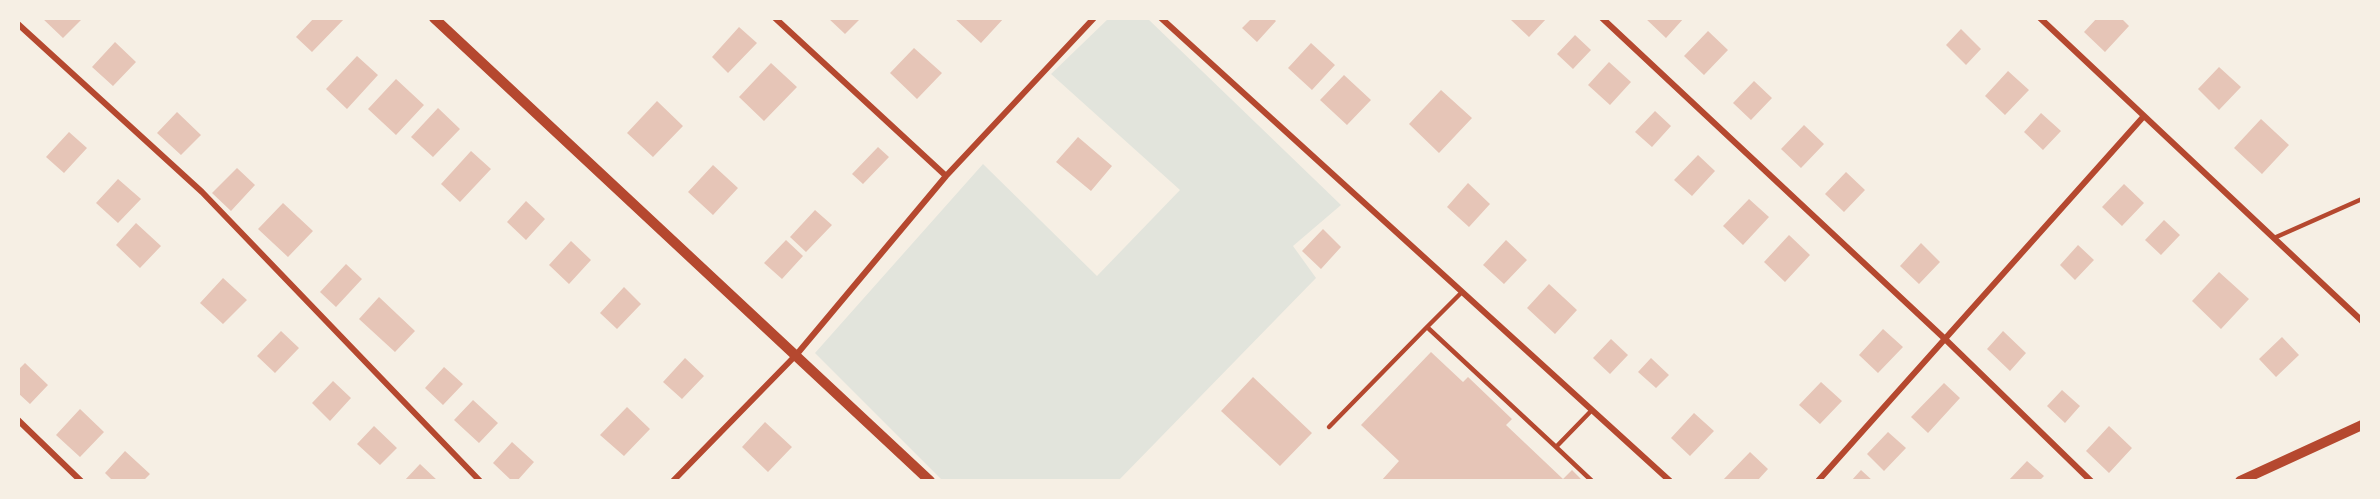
<!DOCTYPE html>
<html>
<head>
<meta charset="utf-8">
<style>
	body { margin:0 }
	#map { position:relative; width:2380px; height:499px; overflow:hidden; background:#f6efe4; font-family:"Fira Sans",sans-serif }
	canvas { display:block }
	.frame { position:absolute; inset:0; border:20px solid #f6efe4; pointer-events:none }
</style>
</head>
<body>
<div id="map">
<canvas width="2380" height="499"></canvas>
<div class="frame"></div>
</div>
<script>
const ctx = document.querySelector('canvas').getContext('2d');
ctx.lineJoin = 'round';
function fill(path, color) {
  ctx.fillStyle = color;
  ctx.fill(path, 'evenodd');
}
function poly(rows) {
  const path = new Path2D();
  for (const r of rows) {
    path.moveTo(r[0], r[1]);
    for (let i = 2; i < r.length; i += 2) path.lineTo(r[i], r[i + 1]);
  }
  return path;
}
function trace(path, color, width, dash) {
  ctx.strokeStyle = color;
  ctx.lineWidth = width;
  ctx.lineCap = dash ? 'butt' : 'round';
  ctx.setLineDash(dash || []);
  ctx.stroke(path);
}
const green = poly([
	[1109,18,1147,18,1341,205,1293,246,1316,278,1118,481,943,481,815,353,983,164,1097,276,1180,190,1051,74]
]);
const building = poly([
	[42,18,83,18,63,38],
	[314,18,345,18,312,52,296,37],
	[828,18,861,18,845,34],
	[954,18,1004,18,981,43],
	[1252,18,1273,18,1276,21,1257,42,1242,28],
	[1513,18,1547,18,1529,37,1511,20],
	[1645,18,1684,18,1666,38],
	[2097,18,2121,18,2129,26,2105,52,2084,32],
	[739,27,757,43,728,73,712,57],
	[1961,29,1981,49,1966,65,1946,45],
	[1708,31,1728,50,1704,75,1684,56],
	[1575,35,1591,50,1573,69,1557,54],
	[115,42,136,62,113,86,92,67],
	[1311,43,1335,65,1312,90,1288,68],
	[914,48,942,73,917,99,890,73],
	[357,56,378,75,347,109,326,89],
	[1609,62,1631,82,1610,105,1588,85],
	[771,63,797,87,764,121,739,97],
	[2219,67,2241,87,2219,110,2198,89],
	[2008,71,2029,90,2005,115,1985,96],
	[1344,75,1371,100,1347,125,1320,100],
	[396,79,424,105,396,135,368,109],
	[1754,81,1772,98,1751,120,1733,103],
	[1441,90,1472,118,1439,153,1409,124],
	[657,101,683,126,653,157,627,133],
	[438,108,460,129,433,157,411,137],
	[1655,111,1671,126,1652,147,1635,132],
	[177,112,201,135,181,155,157,133],
	[2041,113,2061,131,2043,150,2024,132],
	[2261,119,2289,145,2262,174,2234,148],
	[1804,125,1824,144,1801,168,1781,149],
	[69,132,87,148,64,173,46,157],
	[1078,137,1112,166,1091,191,1056,162],
	[878,147,889,157,863,184,852,174],
	[471,151,491,169,460,202,441,184],
	[1698,155,1715,171,1692,196,1674,180],
	[713,165,738,188,713,215,688,192],
	[237,168,255,185,231,211,212,193],
	[1846,172,1865,190,1844,212,1825,194],
	[118,179,141,199,118,223,96,203],
	[1468,183,1490,204,1469,227,1447,207],
	[2124,184,2144,203,2122,226,2102,207],
	[1749,199,1769,217,1743,245,1723,226],
	[526,201,545,219,526,240,507,222],
	[283,203,313,231,288,257,258,229],
	[815,210,832,225,806,252,790,237],
	[2164,220,2180,235,2161,255,2145,240],
	[136,223,161,246,140,268,116,245],
	[1323,229,1341,247,1321,269,1302,251],
	[1789,235,1810,255,1785,282,1764,262],
	[786,240,803,256,782,279,764,263],
	[1506,240,1527,260,1504,284,1483,265],
	[571,241,591,260,569,284,549,265],
	[1921,243,1940,262,1919,284,1900,266],
	[2078,245,2094,260,2075,280,2060,265],
	[346,264,362,279,336,307,320,292],
	[2219,272,2249,299,2221,329,2192,301],
	[223,278,247,300,223,324,200,303],
	[1549,284,1577,310,1555,334,1527,308],
	[624,287,641,304,617,329,600,313],
	[379,297,415,331,395,352,359,319],
	[1883,329,1903,347,1878,373,1859,355],
	[281,331,299,348,275,373,257,356],
	[2003,331,2026,353,2010,371,1987,349],
	[2282,337,2299,355,2276,377,2259,359],
	[1611,339,1628,355,1610,374,1593,358],
	[1431,352,1463,382,1468,377,1512,419,1506,425,1563,479,1572,470,1583,481,1381,481,1399,461,1361,425],
	[685,358,704,376,682,399,663,382],
	[1651,358,1669,375,1656,388,1638,372],
	[25,363,48,385,30,404,18,393,18,370],
	[444,367,463,384,443,405,425,388],
	[1253,377,1312,433,1280,466,1221,411],
	[333,381,351,398,330,421,312,403],
	[1821,382,1842,401,1820,424,1799,405],
	[1944,383,1960,398,1928,433,1911,417],
	[2062,390,2080,406,2065,423,2047,406],
	[473,400,498,423,479,443,454,420],
	[627,407,650,429,624,456,600,435],
	[80,409,104,432,80,457,56,435],
	[1694,413,1714,431,1690,456,1671,438],
	[765,422,792,447,768,472,742,447],
	[374,426,397,448,380,465,357,444],
	[2109,426,2132,448,2109,473,2086,451],
	[1888,432,1906,448,1884,471,1867,454],
	[512,442,534,462,517,481,512,481,493,463],
	[125,451,150,474,143,481,113,481,105,473],
	[1750,452,1768,469,1757,481,1722,481],
	[2027,461,2044,476,2039,481,2008,481],
	[420,464,438,481,404,481],
	[1861,470,1873,481,1851,481]
]);
const service = poly([
	[2274,238,2362,199],
	[1427,327,1462,292],
	[1329,427,1427,327,1556,447,1592,410],
	[1556,447,1592,481]
]);
const minor = poly([
	[775,18,946,176],
	[1161,18,1670,481],
	[1602,18,1945,339,2091,481],
	[2040,18,2362,321],
	[18,24,202,192,480,481],
	[18,420,81,481],
	[673,481,797,354,946,176,1094,18],
	[1818,481,2144,116]
]);
const tertiary = poly([
	[434,18,930,481],
	[2240,481,2362,425]
]);
fill(green, '#e2e4dc');
fill(building, '#e6c5b7');
trace(service, '#b5482f', 4.5);
trace(minor, '#b5482f', 6);
trace(tertiary, '#b5482f', 10);
</script>
</body>
</html>
